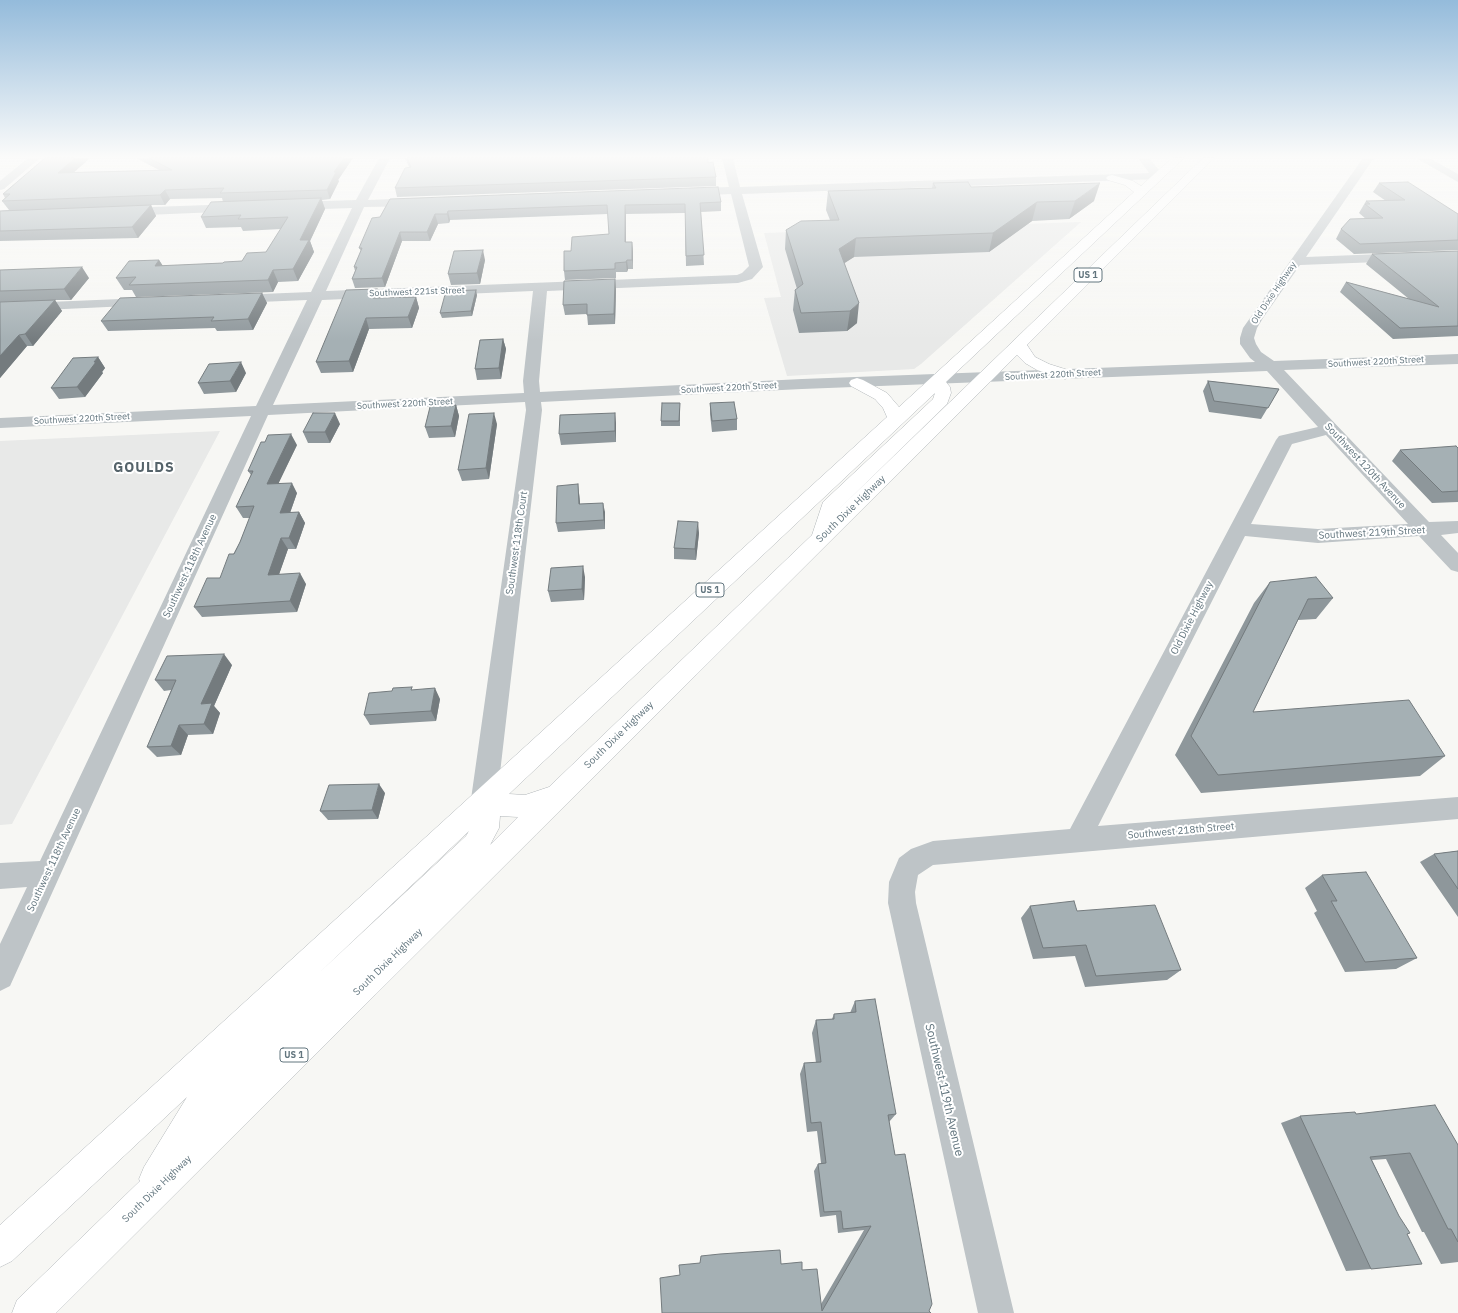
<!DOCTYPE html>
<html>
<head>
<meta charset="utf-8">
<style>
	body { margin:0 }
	canvas { display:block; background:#f7f7f4 }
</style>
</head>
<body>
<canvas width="1458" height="1313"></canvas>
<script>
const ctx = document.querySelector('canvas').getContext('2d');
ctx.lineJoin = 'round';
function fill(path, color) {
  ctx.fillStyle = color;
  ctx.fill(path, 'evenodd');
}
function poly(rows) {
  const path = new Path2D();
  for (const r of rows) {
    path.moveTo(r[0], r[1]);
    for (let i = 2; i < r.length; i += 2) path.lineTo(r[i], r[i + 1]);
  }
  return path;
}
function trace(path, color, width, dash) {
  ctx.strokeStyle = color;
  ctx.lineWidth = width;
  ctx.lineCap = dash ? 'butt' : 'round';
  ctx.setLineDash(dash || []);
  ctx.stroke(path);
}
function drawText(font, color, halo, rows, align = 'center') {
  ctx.font = font + ' "IBM Plex Sans",sans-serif';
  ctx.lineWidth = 4;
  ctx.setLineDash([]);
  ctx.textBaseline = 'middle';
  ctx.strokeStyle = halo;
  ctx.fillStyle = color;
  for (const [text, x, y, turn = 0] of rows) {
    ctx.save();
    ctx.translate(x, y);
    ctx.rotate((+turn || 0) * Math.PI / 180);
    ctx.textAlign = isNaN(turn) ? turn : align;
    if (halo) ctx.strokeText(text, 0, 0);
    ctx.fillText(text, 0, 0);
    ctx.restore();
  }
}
const built = poly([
	[1081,222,921,364,914,369,787,376,764,298,781,297,764,233],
	[220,431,12,824,0,825,0,441]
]);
const minor = poly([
	[28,158,40,158,4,189,0,190,0,181,28,158],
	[379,158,390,158,368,200,417,198,421,199,423,202,421,205,417,206,364,207,326,291,737,275,742,273,749,266,731,194,689,196,685,194,683,192,685,190,689,188,729,187,722,158,733,158,740,187,1149,173,1138,158,1149,158,1164,176,1162,178,1158,179,742,194,763,267,752,279,738,283,547,291,539,381,540,392,802,379,1255,362,1250,358,1240,344,1240,338,1243,328,1363,158,1374,158,1306,257,1458,251,1458,259,1300,265,1263,318,1257,328,1254,338,1256,344,1261,352,1274,361,1458,354,1458,364,1284,370,1429,522,1458,521,1458,533,1441,535,1458,553,1458,572,1451,570,1419,536,1318,543,1245,536,1098,826,1458,797,1458,819,933,865,918,875,915,892,916,903,1014,1313,978,1313,888,903,889,882,899,858,911,849,933,841,1070,829,1276,440,1279,436,1318,427,1267,371,802,389,541,402,542,410,497,799,493,807,484,810,475,807,471,799,526,410,525,402,268,415,10,986,0,991,0,944,27,887,0,889,0,863,40,861,251,416,0,428,0,418,256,406,307,300,235,303,230,302,228,299,230,296,235,295,311,292,352,208,293,210,289,209,287,206,289,203,293,202,356,200,379,158],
	[533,291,523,381,524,393,273,405,322,300,533,291],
	[1326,435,1408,524,1318,529,1251,524,1292,444,1326,435],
	[1416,158,1429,158,1458,174,1458,182,1416,158],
	[237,204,241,205,243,208,241,211,123,216,119,215,117,212,119,209,123,208,237,204],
	[145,298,150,299,152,302,150,305,0,312,0,304,145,298]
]);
const highway = poly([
	[1172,158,1184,158,946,382,950,387,951,393,947,404,839,509,1203,158,1214,158,1027,345,1035,357,1049,364,1071,371,1073,374,1071,377,1065,379,1037,370,1025,363,1017,355,56,1313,12,1313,17,1300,140,1181,139,1179,144,1167,187,1097,12,1261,0,1267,0,1225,887,417,883,408,875,399,851,386,849,383,851,380,857,378,863,380,887,393,899,407,1134,192,1125,185,1108,180,1106,178,1108,176,1112,175,1133,181,1141,186,1172,158],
	[935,393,933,399,823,502,812,535,549,787,525,795,509,794,935,393],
	[500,816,518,817,490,845,499,828,500,816],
	[469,831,466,836,320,972,469,831]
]);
const wall = poly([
	[45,158,90,158,74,172,159,170,136,158,353,158,338,180,339,181,330,199,322,200,325,209,310,241,314,252,298,281,278,282,273,292,136,297,132,290,124,290,116,278,159,260,163,266,223,263,242,261,266,252,281,229,243,231,241,227,206,228,201,217,223,202,222,198,170,199,165,205,151,205,156,216,138,238,0,241,0,211,9,210,2,201,5,198,3,194],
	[405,158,708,158,708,163,716,177,716,186,397,197,395,188,409,167],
	[933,183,971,187,1094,201,1069,219,1032,221,989,252,854,257,844,263,857,323,847,331,799,333,793,310,795,290,797,289,785,249,786,230,830,220,826,210,828,191,932,188],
	[1379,183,1458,214,1458,250,1354,254,1336,239,1341,229,1366,219,1359,213,1366,201,1386,201,1373,192],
	[390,199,721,202,721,211,701,212,704,265,686,266,685,213,626,214,626,242,632,242,633,269,628,269,627,272,616,272,616,278,565,280,564,271,571,251,609,234,608,214,450,220,449,223,438,224,430,241,402,241,385,287,355,288,352,279,355,271,354,267,361,251,359,248,380,217],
	[1458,251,1458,336,1393,339,1340,292,1346,282,1409,299,1366,264,1372,254],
	[485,260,480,284,451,285,448,274],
	[0,270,89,278,71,300,55,300,62,311,33,346,27,346,0,378],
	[615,279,616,290,615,324,588,325,587,314,565,315,563,305],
	[377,289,380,298,416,297,419,308,412,328,369,329,353,372,321,373,316,362],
	[262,293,267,303,253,330,217,331,215,328,108,331,101,321],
	[477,295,472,316,442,318,440,313],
	[503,339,506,349,501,379,477,380,475,369],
	[98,357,105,368,102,372,103,373,85,397,59,399,51,388],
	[246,373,236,392,204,394,198,383],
	[1208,381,1279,389,1261,419,1209,412,1203,391],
	[453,402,454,405,456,405,459,416,455,437,429,438,425,427],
	[710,403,737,419,737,430,712,432,710,414],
	[680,408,680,426,661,426,661,421],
	[616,423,616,442,561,445,559,434],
	[340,424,330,443,308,443,303,432],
	[497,424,489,479,462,481,458,470],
	[297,445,278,483,297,493,290,513,299,512,305,523,296,549,288,549,279,574,306,584,297,612,202,617,194,607,220,578,240,542,250,518,243,518,236,507,251,475,248,471],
	[1458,448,1458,502,1432,503,1392,461,1400,450],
	[579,493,580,504,605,512,605,529,558,532,556,523],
	[699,533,696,560,674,559,674,548],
	[585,577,584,600,551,602,548,591],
	[1270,582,1333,598,1316,619,1298,620,1253,712,1445,756,1420,776,1201,793,1175,755,1254,603],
	[232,665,214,706,220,713,213,734,188,735,181,755,157,757,147,747,171,690,164,691,155,680],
	[413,690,440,699,436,721,370,725,364,715],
	[385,793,378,819,328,820,320,811],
	[1458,851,1458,917,1420,862,1434,854],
	[1322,875,1417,958,1396,969,1345,972,1314,913,1317,911,1305,888],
	[1030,906,1077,911,1181,970,1167,980,1085,987,1075,956,1033,959,1021,918],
	[855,1001,896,1114,889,1122,895,1155,929,1311,662,1313,781,1264,802,1270,821,1304,864,1230,838,1233,836,1215,820,1217,814,1171,818,1164,821,1163,817,1131,807,1132,800,1074,804,1063,816,1063,812,1033,816,1020,832,1019,834,1014,850,1013],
	[1356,1114,1458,1145,1458,1262,1441,1264,1424,1232,1422,1232,1386,1159,1372,1160,1407,1234,1371,1269,1346,1271,1281,1123,1300,1116]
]);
const shadedWall = poly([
	[75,158,90,158,63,182,58,173],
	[344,158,353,158,338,180,339,181,330,199,327,190,334,172],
	[1100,183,1094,201,1069,219,1075,201],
	[165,190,170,199,165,205,160,195],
	[321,198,325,209,310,241,314,252,298,281,293,269,300,240],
	[1037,202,1032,221,989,252,993,233],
	[151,205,156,216,138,238,132,227],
	[625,205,626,214,626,251,625,242],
	[448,211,450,220,449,223,447,214],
	[435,214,438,224,430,241,427,232],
	[400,232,402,241,385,287,382,278],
	[856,238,854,257,837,268,839,249],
	[632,242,633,251,633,269,632,260],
	[483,250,485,260,480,284,477,273],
	[159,260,166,271,155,266],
	[627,260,628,269,627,272,626,262],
	[82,267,89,278,71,300,64,289],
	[273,270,278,282,273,292,268,280],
	[615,279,616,290,615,324,614,314],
	[377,289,381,299,373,298],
	[476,290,477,295,472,316,471,311],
	[262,293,267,303,253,330,248,319],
	[416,297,419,308,412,328,408,317],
	[55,300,62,311,33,346,25,334],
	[859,303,857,323,847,331,850,311],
	[366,318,369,329,353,372,349,361],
	[19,335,27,346,0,378,0,356],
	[503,339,506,349,501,379,499,368],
	[98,357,105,368,102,372,103,373,85,397,77,387],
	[241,362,246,373,236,392,230,381],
	[453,402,455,409,456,405,459,416,455,437,451,426,452,406],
	[335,413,340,424,330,443,325,432],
	[494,413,497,424,489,479,486,468],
	[615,413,616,423,616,442,615,431],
	[291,434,297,445,273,495,267,484],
	[292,483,297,493,286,524,280,513],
	[578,484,579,493,581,514,579,504],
	[603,503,605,512,605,529,604,520],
	[299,512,305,523,296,549,289,538],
	[698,522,699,533,696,560,695,549],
	[281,538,288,549,275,586,268,575],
	[583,566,585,577,584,600,582,589],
	[300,573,306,584,297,612,290,601],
	[224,654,232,665,214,706,220,713,213,734,204,724,201,704],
	[435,688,440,699,436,721,431,711],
	[179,725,188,735,181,755,171,746],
	[379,784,385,793,378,819,372,810]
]);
const building = poly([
	[45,158,75,158,58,173,172,170,149,158,344,158,334,172,336,172,327,190,220,193,224,188,165,190,160,195,2,201,10,194,3,194,45,158],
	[407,158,708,158,708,163,713,162,716,177,395,188,405,168,411,167,407,158],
	[968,182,971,187,1100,183,1075,201,1037,202,993,233,856,238,839,249,859,303,850,311,801,313,795,290,803,284,786,230,801,221,839,220,828,191,936,188,933,183,968,182],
	[1408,182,1458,214,1458,240,1360,244,1341,229,1350,219,1383,218,1365,204,1370,204,1366,201,1405,200,1379,183,1408,182],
	[718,187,721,202,700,203,704,255,686,256,685,204,625,205,625,242,632,242,632,260,627,260,626,262,615,263,615,269,564,271,564,251,571,251,572,237,609,234,607,205,448,211,447,214,435,214,427,232,400,232,382,278,352,279,357,267,354,267,362,248,359,248,372,218,380,217,390,199,718,187],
	[321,198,300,240,309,240,293,269,273,270,268,280,129,285,136,277,116,278,129,261,159,260,155,266,223,263,224,262,242,261,247,253,266,252,288,217,238,219,241,215,201,217,211,202,321,198],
	[151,205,132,227,0,231,0,211,151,205],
	[483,250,477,273,448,274,454,251,483,250],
	[1458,251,1458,326,1400,328,1346,282,1439,307,1372,254,1458,251],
	[82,267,64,289,0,291,0,270,82,267],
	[615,279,614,314,587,315,587,304,563,305,564,281,615,279],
	[377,289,373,298,416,297,408,317,366,318,349,361,316,362,346,290,377,289],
	[476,290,471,311,440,313,446,291,476,290],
	[262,293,248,319,211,321,214,317,101,321,120,298,262,293],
	[55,300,25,334,19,335,0,356,0,302,55,300],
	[503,339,499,368,475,369,480,340,503,339],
	[98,357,94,362,96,362,77,387,51,388,73,358,98,357],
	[241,362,230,381,198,383,209,364,241,362],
	[1208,381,1279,389,1268,408,1214,401,1208,381],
	[453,402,452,406,456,405,451,426,425,427,431,403,453,402],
	[734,402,737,419,712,421,710,403,734,402],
	[662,403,680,403,679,421,661,421,662,403],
	[313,413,335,413,325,432,303,432,313,413],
	[494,413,486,468,458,470,469,414,494,413],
	[615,413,615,431,559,434,560,415,615,413],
	[291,434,267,484,292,483,280,513,299,512,289,538,281,538,268,575,300,573,290,601,194,607,207,578,220,578,229,554,234,554,240,542,254,506,236,507,253,471,248,471,261,442,265,442,268,435,291,434],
	[1456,446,1458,448,1458,491,1442,492,1400,450,1456,446],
	[578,484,579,504,603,503,604,520,556,523,557,486,578,484],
	[678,521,698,522,695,549,674,548,678,521],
	[583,566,582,589,548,591,551,568,583,566],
	[1316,577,1333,598,1308,599,1253,712,1409,700,1445,756,1218,775,1191,736,1270,582,1316,577],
	[224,654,201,704,212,703,204,724,179,725,171,746,147,747,176,680,155,680,167,656,224,654],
	[412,687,411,690,435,688,431,711,364,715,369,693,392,691,393,688,412,687],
	[379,784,372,810,320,811,329,785,379,784],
	[1458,851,1458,889,1434,854,1458,851],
	[1366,872,1417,958,1365,962,1331,901,1337,901,1322,875,1366,872],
	[1074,901,1077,911,1155,905,1181,970,1096,976,1086,945,1043,948,1030,906,1074,901],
	[875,999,896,1114,888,1115,895,1155,905,1154,932,1304,929,1311,931,1313,662,1313,660,1278,680,1275,679,1265,700,1263,701,1256,720,1254,780,1250,781,1264,802,1262,802,1270,817,1269,822,1311,871,1226,843,1229,841,1211,824,1212,818,1164,826,1163,821,1122,811,1123,804,1063,821,1062,816,1020,834,1019,834,1014,856,1012,855,1001,875,999],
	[1435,1105,1458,1145,1458,1242,1451,1229,1448,1229,1410,1153,1370,1157,1399,1216,1410,1233,1407,1234,1422,1264,1371,1269,1300,1116,1355,1112,1356,1114,1435,1105]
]);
const shields = [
	[1088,275,28],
	[710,590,28],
	[294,1055,28]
];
const shieldNames = [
	["US 1",1088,275],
	["US 1",710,590],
	["US 1",294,1055]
];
const farStreetnames = [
	["Southwest 221st Street",417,292,-2],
	["Old Dixie Highway",1274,293,-56],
	["Southwest 220th Street",1376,362,-3],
	["Southwest 220th Street",1053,375,-3],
	["Southwest 220th Street",729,388,-3],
	["Southwest 220th Street",405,404,-3],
	["Southwest 220th Street",82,419,-3]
];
const streetNames = [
	["Southwest 120th Avenue",1365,466,47],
	["South Dixie Highway",851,509,-44],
	["Southwest 219th Street",1372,533,-3],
	["Southwest 118th Court",517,543,-82],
	["Southwest 118th Avenue",190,566,-65],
	["Old Dixie Highway",1192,618,-63],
	["South Dixie Highway",619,735,-44],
	["Southwest 218th Street",1181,831,-5],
	["Southwest 118th Avenue",54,860,-65],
	["South Dixie Highway",388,962,-44],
	["South Dixie Highway",157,1189,-44]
];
const nearStreetnames = [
	["Southwest 119th Avenue",944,1090,77]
];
const districtNames = [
	["GOULDS",144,468]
];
fill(built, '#e8e9e8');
trace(highway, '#b2b7ba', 1);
fill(minor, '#bec4c7');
fill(highway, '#fff');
fill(wall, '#8e979b');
fill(shadedWall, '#747b7e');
fill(building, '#a5b0b4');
trace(building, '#747b7e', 1);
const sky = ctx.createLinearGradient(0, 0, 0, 341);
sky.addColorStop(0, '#94bbdb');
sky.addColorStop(0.46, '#fbfbfa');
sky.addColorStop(1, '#fbfbfa00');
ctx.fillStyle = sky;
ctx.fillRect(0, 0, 1458, 341);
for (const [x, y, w] of shields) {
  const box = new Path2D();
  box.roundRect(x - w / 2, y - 7, w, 14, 3);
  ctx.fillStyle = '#fff';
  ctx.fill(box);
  trace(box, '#63767f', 1);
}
drawText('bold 9px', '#63767f', null, shieldNames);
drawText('9px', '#63767f', '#fff', farStreetnames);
drawText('10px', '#63767f', '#fff', streetNames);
drawText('12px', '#63767f', '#fff', nearStreetnames);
ctx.letterSpacing = '1px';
drawText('bold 14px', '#55636a', '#fff', districtNames);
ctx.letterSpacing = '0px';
</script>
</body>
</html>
